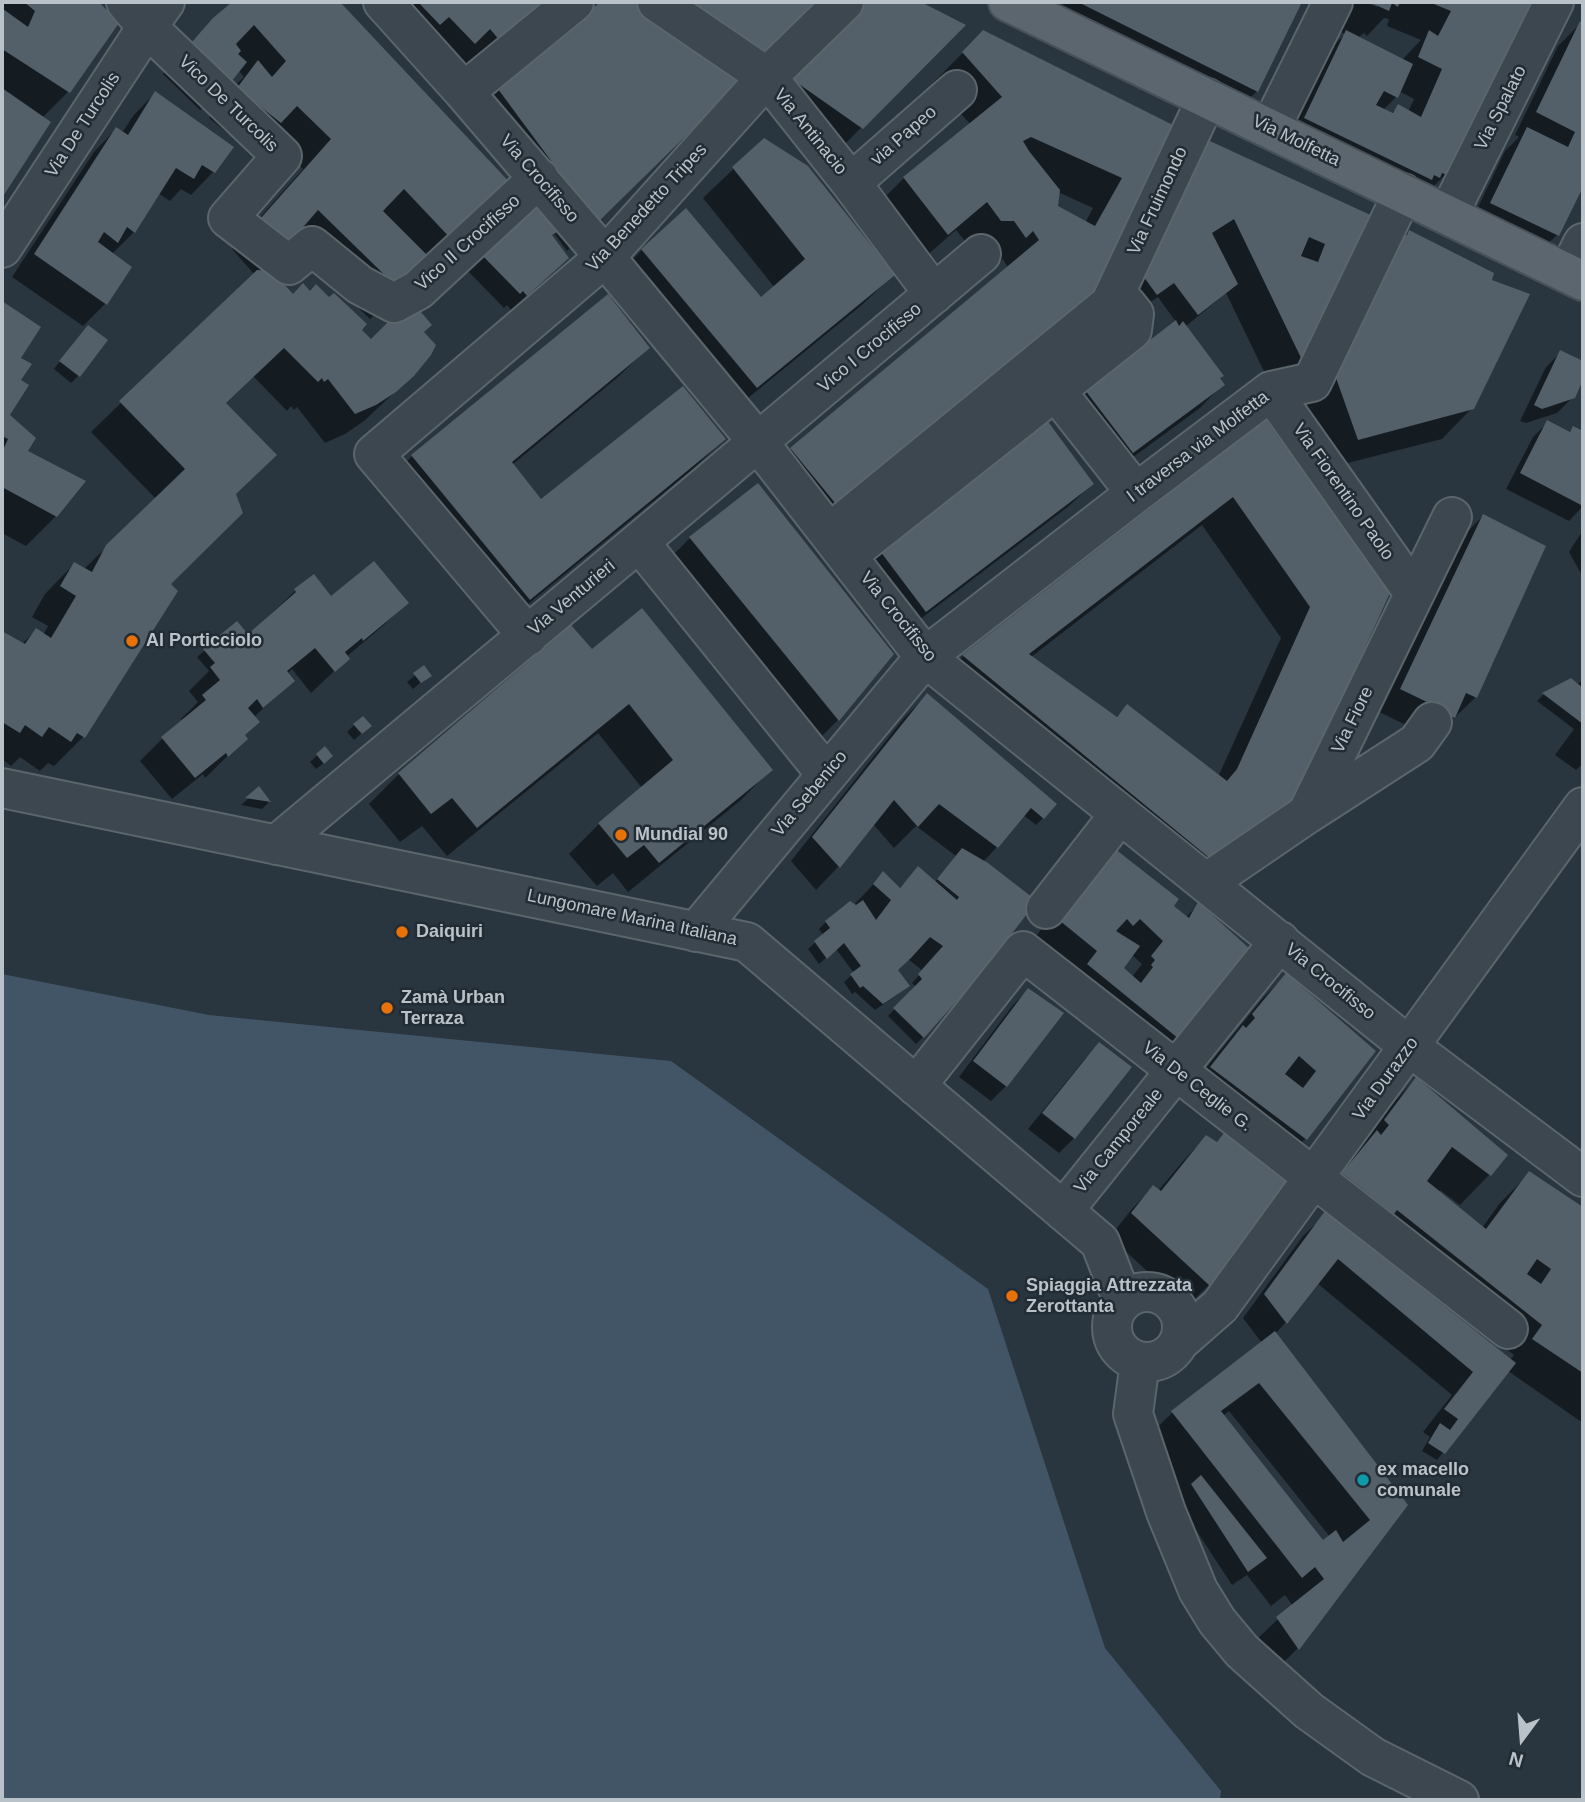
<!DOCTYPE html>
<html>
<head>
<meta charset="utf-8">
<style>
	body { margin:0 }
	#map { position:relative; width:1585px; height:1802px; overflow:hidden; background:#29353f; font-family:Helvetica,sans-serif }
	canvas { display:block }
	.frame { position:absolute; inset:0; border:4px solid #bac2c9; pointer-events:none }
	.north { position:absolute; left:1487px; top:1704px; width:70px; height:70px; -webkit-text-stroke:5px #222c34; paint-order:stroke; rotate:196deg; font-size:19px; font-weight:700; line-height:28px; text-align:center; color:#bac2c9 }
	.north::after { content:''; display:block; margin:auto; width:24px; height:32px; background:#bac2c9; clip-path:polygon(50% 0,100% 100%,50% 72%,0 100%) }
</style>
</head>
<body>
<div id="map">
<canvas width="1585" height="1802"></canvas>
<div class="frame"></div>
<div class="north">N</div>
</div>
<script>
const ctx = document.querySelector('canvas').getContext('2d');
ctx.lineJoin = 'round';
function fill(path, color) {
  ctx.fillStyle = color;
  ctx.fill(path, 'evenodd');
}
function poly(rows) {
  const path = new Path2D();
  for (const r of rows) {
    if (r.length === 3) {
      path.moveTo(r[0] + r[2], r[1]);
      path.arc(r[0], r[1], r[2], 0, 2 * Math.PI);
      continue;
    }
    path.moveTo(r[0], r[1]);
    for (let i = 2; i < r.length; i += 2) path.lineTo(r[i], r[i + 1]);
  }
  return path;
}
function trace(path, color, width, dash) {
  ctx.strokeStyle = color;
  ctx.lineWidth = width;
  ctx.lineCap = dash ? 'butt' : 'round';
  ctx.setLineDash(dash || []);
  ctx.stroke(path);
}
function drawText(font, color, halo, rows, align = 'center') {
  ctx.font = font + ' Helvetica,sans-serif';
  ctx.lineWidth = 5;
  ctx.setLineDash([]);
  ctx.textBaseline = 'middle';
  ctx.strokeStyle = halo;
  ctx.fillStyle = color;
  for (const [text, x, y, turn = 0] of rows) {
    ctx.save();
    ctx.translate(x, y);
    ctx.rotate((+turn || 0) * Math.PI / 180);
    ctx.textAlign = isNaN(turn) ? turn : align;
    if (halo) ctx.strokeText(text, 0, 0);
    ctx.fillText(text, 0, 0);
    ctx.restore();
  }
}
const water = poly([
	[2,974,209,1015,671,1061,988,1289,1105,1648,1221,1791,1220,1800,2,1800]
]);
const shadow = poly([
	[2,2,97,2,116,23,68,92,42,118,49,122,2,195],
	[234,2,338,2,512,188,370,319,289,241,259,272,293,296,360,330,370,341,422,332,413,375,364,421,345,434,325,443,297,407,294,410,291,406,287,411,253,376,224,404,235,494,169,584,84,736,54,766,48,763,40,771,20,757,11,766,2,759,2,633,22,644,36,630,43,635,48,626,32,617,45,594,74,564,83,570,156,499,91,432,254,274,232,249,303,169,267,135,251,152,209,118,228,92,244,77,238,70,200,110,163,74,184,50,214,19],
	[387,2,556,2,470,71,460,57,444,72],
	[602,2,827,2,738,83,567,251,554,233,550,236,552,273,511,310,507,305,504,308,463,266,536,209,469,120,499,90],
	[864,2,917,2,963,25,839,150,788,76],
	[1015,2,1300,2,1257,91,1227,121],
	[1350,2,1365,2,1377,7,1380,4,1374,2,1531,2,1446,174,1416,204,1276,148,1317,62,1345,34,1337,30],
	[1384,18,1389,19,1387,26,1421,40,1402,60,1358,38,1364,33,1367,36],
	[1399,91,1414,99,1408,112,1398,106,1391,114,1383,110,1396,97],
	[1581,23,1583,24,1583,183,1557,235,1534,257,1469,226,1505,151,1519,137,1515,135,1558,46],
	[983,32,1178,130,1114,274,809,537,762,479,792,449,1008,268,1003,259,996,266,984,250,972,250,956,230,918,263,874,208,904,178,971,125,933,83],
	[1058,192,1093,208,1085,223,1056,207],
	[155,93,231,148,213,172,191,195,181,189,170,201,158,193,134,232,112,254,106,303,83,326,12,277,94,152,116,129,122,133,133,116],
	[1199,138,1374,218,1303,363,1274,392,1226,293,1185,327,1222,385,1200,408,1110,474,1064,414,1086,391,1176,322,1158,297,1141,308,1121,281],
	[764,140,893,275,863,304,726,416,612,280,642,250,761,299,775,288,703,198],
	[1409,232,1472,408,1442,439,1328,468,1306,406,1372,264],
	[608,296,648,348,618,377,512,465,541,501,724,439,694,468,499,628,382,486,412,456],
	[2,304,19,359,18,380,8,415,25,451,83,482,56,516,26,546,2,533],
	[81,334,78,376,71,383,54,369],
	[1561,352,1583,363,1583,376,1573,397,1557,413,1526,423,1520,421,1546,367],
	[1045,421,1092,484,1069,506,902,633,856,571],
	[1264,421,1388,593,1262,832,1181,889,934,686,963,656],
	[1202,525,1281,638,1218,777,1127,706,1115,718,1031,657],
	[1548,422,1568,433,1574,428,1583,433,1583,506,1569,521,1506,489,1533,437],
	[1483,516,1476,697,1431,740,1404,729,1406,725,1379,712,1460,539],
	[1583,530,1583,577,1569,552],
	[690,538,892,654,838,720,809,749,660,568],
	[295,591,331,599,406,603,384,625,346,657,347,659,311,693,292,669,287,674,293,681,254,717,243,736,245,739,205,778,203,774,172,799,140,761,163,738,183,722,181,719,198,702,189,691,209,671,197,657,237,624,240,643],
	[571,628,591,651,770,770,741,800,628,892,613,873,597,886,569,854,599,824,642,788,598,733,447,856,422,826,400,842,369,804,399,774],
	[424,668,429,675,413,689,407,682],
	[1583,679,1583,763,1576,770,1555,755,1574,729,1537,701,1544,694,1570,680,1577,685],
	[927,695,1043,818,1036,825,1023,815,997,847,983,862,923,1037,916,1044,888,1016,916,987,912,983,923,971,908,959,896,971,908,985,901,992,875,1010,855,992,852,994,844,982,854,973,836,949,819,964,808,949,823,935,819,929,826,922,854,905,883,874,898,889,918,869,934,883,956,856,916,826,894,848,873,824,838,867,816,890,791,861,904,718],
	[354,725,362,733,354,740,347,732],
	[325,748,324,763,316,769,310,762],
	[259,789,269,802,262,809,241,805],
	[1087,870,1172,906,1185,918,1198,905,1248,949,1177,1038,1155,1061,1033,940],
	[1132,955,1142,964,1132,977,1122,968],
	[1286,975,1374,1051,1305,1139,1283,1161,1188,1090,1263,998],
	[1028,990,1006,1086,991,1101,959,1077,1013,1005],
	[1099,1045,1130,1067,1074,1138,1059,1153,1028,1129,1084,1060],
	[1416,1079,1506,1155,1489,1175,1460,1205,1440,1190,1438,1193,1482,1228,1500,1203,1529,1174,1583,1209,1583,1423,1508,1371,1437,1460,1422,1451,1430,1437,1423,1432,1452,1395,1317,1283,1286,1322,1275,1334,1406,1505,1297,1649,1268,1678,1248,1648,1278,1619,1293,1606,1285,1595,1271,1606,1247,1575,1232,1585,1177,1501,1183,1495,1142,1442,1172,1413,1262,1343,1243,1318,1303,1236,1326,1214,1313,1204,1357,1153,1356,1151,1387,1109],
	[1366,1239,1514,1355,1510,1360,1362,1243],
	[1229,1411,1330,1537,1323,1542,1223,1416],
	[1206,1137,1216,1144,1250,1156,1290,1175,1209,1285,1186,1307,1110,1237,1131,1210,1153,1187,1158,1191,1184,1160]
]);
const building = poly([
	[24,2,99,2,119,23,70,93,2,49,2,11,3,9,28,27,35,11],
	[232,2,340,2,515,188,454,242,404,189,383,211,432,260,400,290,318,210,286,247,260,219,331,139,297,106,281,123,237,88,258,60,272,77,286,61,254,25,236,44,241,51,238,54,247,62,231,82,191,43,213,18],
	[418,2,551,2,501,42,490,29,475,44,449,17,440,25],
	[600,2,635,2,745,78,597,223,498,89],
	[678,2,829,2,765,64],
	[861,2,921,2,966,25,863,129,786,75],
	[1078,2,1302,2,1258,92],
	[1369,2,1400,2,1398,7,1392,3,1389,11],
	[1429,2,1533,2,1447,175,1442,173,1440,178,1434,175,1432,180,1304,118,1346,30,1413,64,1398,98,1384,91,1376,105,1393,113,1398,104,1421,117,1442,69,1418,57,1429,30,1438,36,1451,11],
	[1580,21,1583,23,1583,187,1559,236,1490,203,1527,127,1568,147,1575,132,1536,112],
	[983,30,1181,129,1116,275,840,509,790,448,1039,240,1033,231,1026,238,1014,221,1001,221,987,202,948,235,903,177,1002,97,962,52],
	[1031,137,1122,178,1095,226,1058,206,1060,190,1029,151,1023,141],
	[2,88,51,122,2,198],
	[155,91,234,147,215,173,202,165,194,179,176,168,135,233,127,227,118,243,104,232,98,242,132,267,107,305,34,254,116,127,128,135],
	[1199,136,1377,218,1304,364,1234,219,1212,233,1238,284,1198,315,1174,283,1157,295,1135,265],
	[1309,237,1325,244,1318,262,1301,256],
	[764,138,808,166,895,275,757,388,641,249,686,208,761,297,805,259,732,167],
	[536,207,557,232,552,235,569,258,527,296,523,291,520,294,477,250,528,208,531,212],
	[1409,230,1494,273,1492,280,1530,294,1474,409,1358,440,1335,375,1401,232,1407,235],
	[257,270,272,271,293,294,303,283,310,291,316,284,329,297,334,293,367,324,362,330,371,339,402,308,415,305,432,325,424,332,436,345,431,355,414,376,396,392,376,405,355,414,328,379,324,382,322,378,318,382,284,348,226,403,277,455,236,494,243,513,171,584,178,591,85,738,77,733,71,742,49,727,42,737,25,725,20,733,2,722,2,631,25,644,36,628,51,638,76,596,60,586,74,562,92,572,106,545,185,469,119,401],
	[608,294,650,348,512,462,541,499,683,386,726,439,530,600,411,455],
	[2,301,41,327,21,358,32,364,21,380,29,385,10,415,36,438,28,451,86,481,57,517,2,487,2,452,8,439,2,436],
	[1176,320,1179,326,1183,321,1224,376,1220,378,1225,385,1133,453,1085,390],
	[88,325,108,340,80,377,59,361],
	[1560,350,1583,361,1583,380,1575,398,1542,409,1534,405],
	[1046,419,1094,484,926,612,877,547],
	[1265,419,1390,593,1294,803,1212,860,962,655],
	[1233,497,1310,607,1237,769,1227,781,1127,704,1117,717,1029,654],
	[1547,420,1570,432,1573,426,1583,431,1583,506,1520,473],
	[758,483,894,654,839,721,689,537],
	[1483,514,1546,546,1477,698,1466,693,1455,718,1426,706,1427,702,1400,689],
	[374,561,409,603,363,641,362,638,345,652,350,659,335,672,315,648,287,671,295,681,263,708,257,699,248,708,260,722,245,735,248,739,228,757,226,753,195,778,161,737,206,700,202,695,220,680,210,667,215,663,203,649,237,621,248,634,296,592,294,589,314,574,331,596],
	[642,608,773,770,659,863,644,845,627,858,598,823,673,760,629,704,477,828,452,798,431,814,398,773,571,625,592,649],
	[424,665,432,676,421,683,413,673],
	[1571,678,1583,688,1583,724,1542,693],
	[927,693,1057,804,1044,819,1031,808,998,848,939,804,918,827,894,800,840,868,812,837],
	[363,716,372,726,362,734,353,724],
	[325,746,333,756,324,764,316,754],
	[259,786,271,802,245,798],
	[1110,845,1179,899,1174,906,1189,918,1198,902,1250,949,1179,1039,1087,964,1097,951,1054,916],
	[1127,919,1133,926,1140,919,1163,941,1151,956,1155,960,1151,965,1153,967,1141,983,1124,968,1140,946,1116,931],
	[962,848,988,863,1037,901,980,975,924,1038,893,1008,922,979,918,974,943,946,930,937,911,958,898,970,910,986,883,1004,863,986,860,988,850,974,861,966,844,943,827,959,814,941,830,928,825,921,850,901,856,905,863,900,876,920,891,900,873,884,883,871,900,888,918,866,957,900,959,897,937,879],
	[1286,973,1376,1051,1307,1140,1210,1067,1243,1025,1246,1028,1255,1018,1252,1014],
	[1299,1056,1316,1071,1303,1088,1285,1074],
	[1028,988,1064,1013,1007,1087,973,1061],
	[1099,1042,1132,1067,1075,1139,1042,1113],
	[1416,1077,1508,1155,1491,1176,1452,1147,1427,1181,1486,1229,1529,1171,1583,1207,1583,1373,1532,1339,1542,1325,1397,1210,1394,1214,1342,1173,1377,1130,1381,1135,1389,1125,1384,1120],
	[1537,1259,1551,1269,1541,1284,1527,1274],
	[1224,1133,1250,1154,1254,1149,1293,1175,1210,1286,1131,1213,1153,1185,1161,1191,1206,1135,1217,1142],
	[1325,1211,1516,1363,1445,1454,1428,1443,1440,1423,1450,1430,1458,1419,1444,1409,1473,1372,1338,1259,1287,1324,1264,1294],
	[1275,1331,1408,1505,1299,1650,1276,1617,1324,1579,1315,1567,1302,1578,1171,1411],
	[1259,1383,1370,1520,1343,1542,1336,1530,1323,1540,1221,1411],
	[1201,1475,1267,1558,1248,1572,1191,1484]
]);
const minor = poly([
	[126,2,147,27,282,156,228,218,289,265,312,246,360,285,394,303,418,290,539,178],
	[383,2,464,92,605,257,758,442,925,657,1410,1047,1583,1177],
	[657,2,767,77,851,183,934,294],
	[464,92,574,2],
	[1270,129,1333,2],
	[851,183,957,90],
	[1448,215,1554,2],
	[2,248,147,27,165,2],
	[1568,273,1583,243],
	[1110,304,1207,98],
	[1055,390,1136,493],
	[1271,391,1414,593],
	[830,533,1110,304,1126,304,1134,314,1132,330,847,555],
	[639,542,827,775],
	[528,636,374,454,605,257,767,77,844,2],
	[2,788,747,942,1100,1242,1123,1301],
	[1307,814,1417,743,1432,722],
	[276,845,639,542,981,254],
	[1206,883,1307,814,1452,517],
	[1046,909,1120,814],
	[696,932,925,657,1136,493,1271,391,1312,382,1403,193],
	[916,1086,1023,951,1508,1329],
	[1063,1211,1280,941],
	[1147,1327,35],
	[1179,1342,1220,1306,1583,807],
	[1140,1362,1133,1414,1166,1512,1198,1590,1217,1621,1242,1651,1309,1711,1373,1757,1459,1800]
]);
const major = poly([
	[1008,2,1583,281]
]);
const markers = [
	[132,641,7,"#e8710a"],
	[621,835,7,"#e8710a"],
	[402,932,7,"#e8710a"],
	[387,1008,7,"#e8710a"],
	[1012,1296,7,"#e8710a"],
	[1363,1480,7,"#0f9aa8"]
];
const streetNames = [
	["Vico De Turcolis",228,104,44],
	["Via Spalato",1501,108,-63],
	["Via De Turcolis",83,125,-57],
	["Via Antinacio",810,132,51],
	["via Papeo",904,136,-41],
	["Via Molfetta",1296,141,26],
	["Via Crocifisso",539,179,49],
	["Via Fruimondo",1158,201,-65],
	["Via Benedetto Tripes",647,208,-47],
	["Vico II Crocifisso",468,243,-42],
	["Vico I Crocifisso",870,348,-40],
	["I traversa via Molfetta",1198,447,-37],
	["Via Fiorentino Paolo",1343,492,55],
	["Via Venturieri",572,598,-40],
	["Via Crocifisso",898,617,51],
	["Via Fiore",1353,720,-64],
	["Via Sebenico",810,794,-50],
	["Lungomare Marina Italiana",632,918,12],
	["Via Crocifisso",1330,982,39],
	["Via Durazzo",1386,1079,-54],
	["Via De Ceglie G.",1197,1087,38],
	["Via Camporeale",1119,1141,-51]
];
const poiNames = [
	["Al Porticciolo",146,641],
	["Mundial 90",635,835],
	["Daiquiri",416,932],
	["Zamà Urban",401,998],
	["Terraza",401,1019],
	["Spiaggia Attrezzata",1026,1286],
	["Zerottanta",1026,1307],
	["ex macello",1377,1470],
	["comunale",1377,1491]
];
fill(water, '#415566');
fill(shadow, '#0007');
fill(building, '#536069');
trace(minor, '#5b656c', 42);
trace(major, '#475058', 42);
trace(minor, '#3d474f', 38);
trace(major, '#5b666f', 38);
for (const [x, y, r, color] of markers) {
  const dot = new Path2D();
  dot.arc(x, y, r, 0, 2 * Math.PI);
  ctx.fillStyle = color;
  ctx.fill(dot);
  trace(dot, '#222c34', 2.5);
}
drawText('18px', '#bac2c9', '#222c34', streetNames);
drawText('bold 18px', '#bac2c9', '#222c34', poiNames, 'left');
</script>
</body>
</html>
